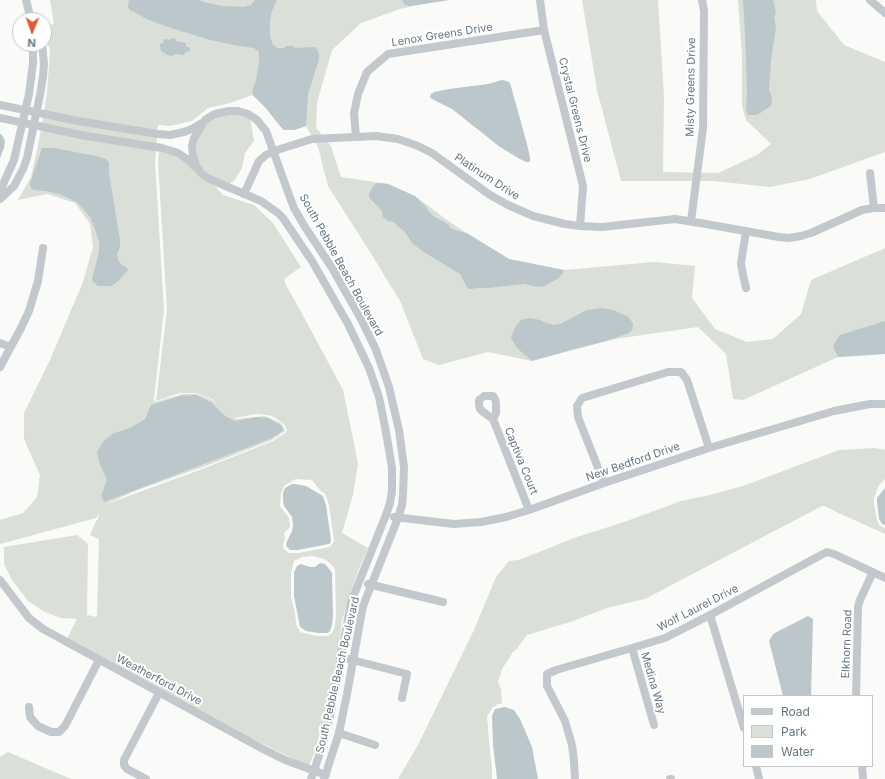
<!DOCTYPE html>
<html>
<head>
<meta charset="utf-8">
<style>
	body { margin:0 }
	#map { position:relative; width:885px; height:779px; overflow:hidden; background:#fafaf8; font-family:Inter,sans-serif }
	canvas { display:block }
	.legend { position:absolute; left:743px; top:695px; width:130px; height:72px; box-sizing:border-box; background:#fff; border:1px solid #c1c8cd; margin:0; padding:5px 7px; list-style:none; font-size:12px; color:#657683 }
	.legend li { display:flex; align-items:center; gap:8px; height:20px }
	.legend b { width:20px; border:1px solid #c1c8cd }
	.north { position:absolute; left:12px; top:12px; width:40px; height:40px; box-sizing:border-box; background:#fff; border:1px solid #c1c8cd; border-radius:50%; rotate:182deg; font-size:11px; font-weight:700; line-height:16px; text-align:center; color:#657683 }
	.north::after { content:''; display:block; margin:auto; width:14px; height:18px; background:#e4572e; clip-path:polygon(50% 0,100% 100%,50% 72%,0 100%) }
</style>
</head>
<body>
<div id="map">
<canvas width="885" height="779"></canvas>
<ul class="legend">
<li><b style="height:5px;background:#c3c8cc"></b>Road</li>
<li><b style="height:11px;background:#dadfd7"></b>Park</li>
<li><b style="height:11px;background:#bbc7cb"></b>Water</li>
</ul>
<div class="north">N</div>
</div>
<script>
const ctx = document.querySelector('canvas').getContext('2d');
ctx.lineJoin = 'round';
function fill(path, color) {
  ctx.fillStyle = color;
  ctx.fill(path, 'evenodd');
}
function poly(rows) {
  const path = new Path2D();
  for (const r of rows) {
    path.moveTo(r[0], r[1]);
    for (let i = 2; i < r.length; i += 2) path.lineTo(r[i], r[i + 1]);
  }
  return path;
}
function trace(path, color, width, dash) {
  ctx.strokeStyle = color;
  ctx.lineWidth = width;
  ctx.lineCap = dash ? 'butt' : 'round';
  ctx.setLineDash(dash || []);
  ctx.stroke(path);
}
function drawText(font, color, halo, rows, align = 'center') {
  ctx.font = font + ' Inter,sans-serif';
  ctx.lineWidth = 4;
  ctx.setLineDash([]);
  ctx.textBaseline = 'middle';
  ctx.strokeStyle = halo;
  ctx.fillStyle = color;
  for (const [text, x, y, turn = 0] of rows) {
    ctx.save();
    ctx.translate(x, y);
    ctx.rotate((+turn || 0) * Math.PI / 180);
    ctx.textAlign = isNaN(turn) ? turn : align;
    if (halo) ctx.strokeText(text, 0, 0);
    ctx.fillText(text, 0, 0);
    ctx.restore();
  }
}
const green = poly([
	[50,0,449,0,413,6,400,9,361,23,332,50,317,103,316,128,331,146,341,177,388,184,415,196,451,223,509,259,564,270,654,262,695,266,692,298,715,329,747,342,773,339,801,314,811,280,885,248,885,354,838,357,743,400,733,399,726,354,698,327,615,339,532,361,488,352,439,365,423,359,400,301,370,252,328,186,318,147,306,126,294,130,284,130,280,126,265,107,252,95,230,103,208,108,192,121,170,126,158,125,155,162,164,310,154,399,155,402,183,394,197,394,212,400,217,404,212,399,196,393,180,393,156,401,167,310,158,162,159,151,175,156,181,159,190,166,203,180,215,186,223,195,254,205,273,223,301,267,284,279,286,285,306,321,343,390,350,424,358,464,353,495,342,533,368,548,358,571,350,594,342,620,337,662,324,722,314,754,309,765,302,763,247,736,67,639,77,619,61,618,45,612,28,601,12,580,4,564,4,547,77,535,88,544,87,615,97,617,99,539,90,535,96,521,98,519,99,513,96,518,0,544,0,520,23,513,37,497,40,475,24,439,24,413,50,360,83,282,93,247,90,224,75,203,47,194,18,200,31,177,39,141,47,93,50,50,44,33,44,26,54,24],
	[257,414,268,415,274,417,284,424,287,430,285,433,273,441,205,468,104,505,135,491,211,464,272,440,285,431,281,423,265,416,235,419,234,418],
	[296,479,312,480,320,490,325,494,329,505,334,541,331,546,330,547,298,553,289,553,284,549,283,545,285,538,284,533,290,527,290,525,289,518,280,506,281,493,284,486,292,481],
	[313,556,325,559,335,568,336,615,335,626,332,633,328,636,317,636,300,632,296,624,295,613,291,597,291,573,294,561,302,557],
	[582,0,658,0,664,96,663,172,718,173,757,155,771,144,746,120,742,106,742,57,738,0,816,0,817,11,844,45,885,62,885,152,810,179,770,187,713,181,621,181,597,90],
	[224,115,237,115,250,119,254,141,245,153,242,168,234,181,228,184,212,177,202,170,197,160,196,143,199,135,207,122,213,119],
	[875,448,885,450,885,479,879,485,874,498,874,504,877,520,880,526,885,528,885,534,841,514,838,513,825,506,822,506,645,599,610,607,573,621,527,635,516,650,513,652,502,669,498,682,501,689,502,704,497,704,496,706,493,707,487,717,489,741,492,769,492,779,398,779,418,745,474,630,496,577,509,561,519,560,574,538,624,522,681,501,710,495,746,485,839,450],
	[8,752,71,779,0,779,0,757]
]);
const water = poly([
	[129,0,199,0,204,2,222,6,244,7,251,5,255,0,277,0,272,11,270,20,270,36,273,45,277,48,284,48,286,46,293,46,295,48,314,47,316,48,318,51,319,56,319,59,308,94,306,126,294,130,284,130,280,126,265,107,253,95,252,91,256,81,259,61,259,52,254,48,234,45,210,40,168,27,149,20,130,10,128,7],
	[402,0,449,0,410,6,405,5],
	[743,0,773,0,774,3,776,14,774,17,776,27,771,60,769,90,772,97,771,106,757,115,748,115,746,110,747,90,745,34],
	[172,38,175,39,176,41,186,43,186,46,190,48,190,51,185,52,184,55,175,54,172,56,167,55,163,52,161,51,160,46,160,44,163,43,164,39,170,40],
	[502,80,507,81,510,83,512,90,527,144,530,157,530,161,529,162,526,162,520,159,500,147,452,109,432,99,430,97,431,94,434,92,449,89,488,84],
	[0,134,2,135,5,141,4,148,0,158],
	[42,148,54,148,96,156,106,159,109,162,109,173,120,240,120,247,117,254,118,260,121,264,126,267,128,270,119,280,112,286,98,286,93,282,92,279,99,252,99,242,96,232,90,217,77,202,59,194,46,191,34,190,31,188,30,183],
	[379,183,388,184,415,196,424,205,433,216,446,223,449,225,450,228,468,234,509,259,564,270,563,273,559,278,545,286,538,287,524,284,487,288,477,288,471,289,468,289,460,274,427,254,413,244,404,231,393,222,388,221,383,217,382,211,379,207,375,204,369,197,369,194,372,188,375,184],
	[602,308,613,310,627,316,630,319,633,324,632,330,629,333,606,341,570,350,532,361,517,348,511,338,514,329,521,320,530,318,540,320,546,323,554,325,560,324,587,310],
	[885,321,885,354,838,357,833,346,840,335],
	[196,395,211,402,225,416,235,421,257,417,268,418,282,426,284,430,272,438,104,502,101,496,107,480,99,462,97,452,103,442,112,434,132,427,145,419,151,405,180,396],
	[292,484,295,484,306,486,323,496,326,505,330,533,331,542,329,544,298,550,290,550,287,547,286,545,287,541,292,531,293,525,292,517,284,506,283,501,283,493,285,488],
	[885,488,885,525,882,524,879,519,877,502,877,498],
	[320,563,325,564,330,570,332,573,333,615,332,625,330,631,328,633,318,633,306,631,300,627,294,596,294,572,297,566,301,564,310,567,315,567],
	[808,616,813,619,811,696,783,696,769,641,773,634],
	[505,707,514,710,520,719,532,747,538,779,497,779,493,745,492,716,495,709]
]);
const minor = poly([
	[26,0,31,20],
	[540,0,544,30,583,186,580,226],
	[870,0,885,13],
	[0,105,78,121,158,134,170,135,184,132,192,129,202,123],
	[0,118,86,136,162,148,178,153,187,159,195,167],
	[356,137,354,113,358,94,367,72,388,54,544,30],
	[870,173,874,208],
	[0,191,14,160,29,94,33,63,33,44],
	[244,194,259,161,266,155,274,151,312,139,376,136,398,139,418,146,432,153,490,195,508,205,533,216,565,224,580,226,602,227,675,219,700,223,779,237,789,238,801,236,811,233,862,210,874,208,885,208],
	[0,199,14,186,23,169,27,158,40,95,43,77,44,64,42,44],
	[691,221,703,128,704,11,702,0],
	[746,231,741,263,743,275,746,288],
	[0,343,11,347],
	[0,367,21,328,29,311,38,281,43,248],
	[493,419,483,412,480,409,479,405,479,400,484,396,493,396,495,399,496,403,496,413,493,419,529,510],
	[604,483,578,417,577,406,582,398,668,372,681,372,687,380,709,448],
	[394,517,454,524,481,522,506,517,529,510,604,483,709,448,834,411,870,404,885,404],
	[0,580,29,618,43,629,263,749,285,760,326,775],
	[368,584,443,602],
	[710,615,744,728],
	[632,648,654,725],
	[341,657,407,674,402,698],
	[856,696,858,607,860,600,873,572],
	[29,707,30,717,38,726,51,732,59,732,65,726,99,660],
	[339,733,375,745],
	[756,766,759,779],
	[862,766,863,779],
	[146,779,127,769,124,765,124,760,159,693],
	[311,779,314,771,324,740,331,712,351,602,386,515,390,503,392,491,392,468,386,432,379,397,369,368,348,324,312,261,283,218,278,213,261,201,207,178,200,172,196,165,193,157,192,146,194,138,199,130,205,120,208,118,215,114,229,111,238,111,248,114,257,120,266,131,288,192,294,208,305,227,332,268,361,319,376,350,389,387,399,430,404,467,403,494,402,505,398,518,363,606,347,694,339,733,324,779],
	[575,779,574,761,572,745,565,721,547,686,547,674,556,670,632,648,665,638,710,615,821,555,827,552,834,554,885,578],
	[670,779,671,779]
]);
const streetNames = [
	["Lenox Greens Drive",442,35,-9],
	["Misty Greens Drive",691,87,-89],
	["Crystal Greens Drive",575,110,76],
	["Platinum Drive",487,177,33],
	["South Pebble Beach Boulevard",341,265,61],
	["Captiva Court",521,461,68],
	["New Bedford Drive",633,462,-19],
	["Wolf Laurel Drive",698,608,-27],
	["Elkhorn Road",847,644,-88],
	["South Pebble Beach Boulevard",338,675,-77],
	["Weatherford Drive",159,680,28],
	["Medina Way",653,683,74]
];
fill(green, '#dadfd7');
fill(water, '#bbc7cb');
trace(minor, '#c3c8cc', 8);
drawText('11px', '#657683', '#fff', streetNames);
</script>
</body>
</html>
